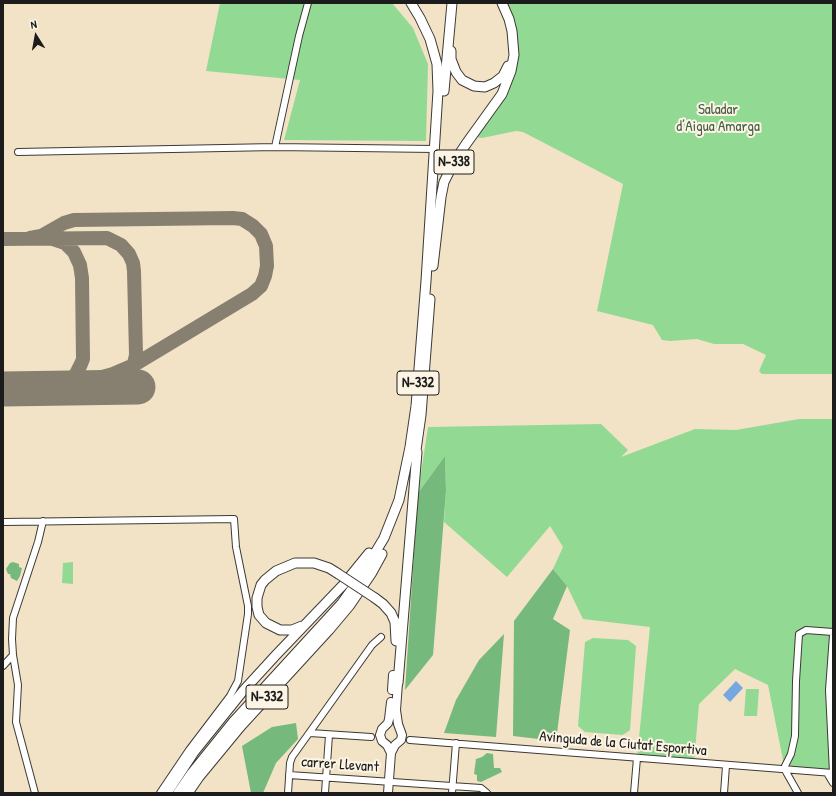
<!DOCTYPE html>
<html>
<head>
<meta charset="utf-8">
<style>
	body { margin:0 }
	#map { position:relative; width:836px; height:796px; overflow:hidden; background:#f2e3c6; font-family:"Patrick Hand",sans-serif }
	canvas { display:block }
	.frame { position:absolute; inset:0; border:4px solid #1c1c1c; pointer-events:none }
	.north { position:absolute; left:16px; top:16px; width:40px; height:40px; -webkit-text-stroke:3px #fcf5e5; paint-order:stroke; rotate:349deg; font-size:11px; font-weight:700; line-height:16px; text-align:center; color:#1c1c1c }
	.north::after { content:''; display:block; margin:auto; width:14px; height:18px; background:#1c1c1c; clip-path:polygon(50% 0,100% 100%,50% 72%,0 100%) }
</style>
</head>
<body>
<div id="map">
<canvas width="836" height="796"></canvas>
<div class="frame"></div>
<div class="north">N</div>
</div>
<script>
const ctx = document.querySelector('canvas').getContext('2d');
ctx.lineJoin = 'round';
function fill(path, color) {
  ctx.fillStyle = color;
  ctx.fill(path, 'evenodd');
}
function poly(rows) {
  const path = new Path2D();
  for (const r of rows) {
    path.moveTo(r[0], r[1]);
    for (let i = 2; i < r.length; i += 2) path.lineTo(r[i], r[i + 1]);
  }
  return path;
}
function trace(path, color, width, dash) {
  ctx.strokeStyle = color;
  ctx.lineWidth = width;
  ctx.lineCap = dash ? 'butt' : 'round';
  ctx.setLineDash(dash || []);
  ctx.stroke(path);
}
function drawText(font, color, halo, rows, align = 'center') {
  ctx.font = font + ' "Patrick Hand",sans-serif';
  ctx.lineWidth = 4;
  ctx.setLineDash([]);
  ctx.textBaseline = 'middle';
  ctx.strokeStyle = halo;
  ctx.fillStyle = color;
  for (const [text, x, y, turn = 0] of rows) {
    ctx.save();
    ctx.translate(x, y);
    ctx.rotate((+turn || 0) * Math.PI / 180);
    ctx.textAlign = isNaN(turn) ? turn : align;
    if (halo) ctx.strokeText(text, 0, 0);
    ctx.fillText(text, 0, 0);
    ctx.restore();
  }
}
const green = poly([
	[220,3,392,3,413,28,428,64,426,141,284,140,300,80,206,71],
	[508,3,833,3,833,374,762,374,759,371,766,355,743,344,714,344,697,339,670,341,662,340,653,325,597,311,623,184,523,132,516,131,482,138,475,137,507,94,516,70,518,55,518,40,515,21],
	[799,419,833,419,833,773,785,770,768,685,735,669,699,704,694,763,637,758,650,627,583,619,567,586,553,569,563,547,550,526,507,577,444,522,446,490,445,456,418,493,428,427,601,424,628,450,621,457,695,429,736,430],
	[73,562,73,584,62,583,63,563],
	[593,638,628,640,636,646,630,730,626,733,622,735,585,732,578,726,585,642],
	[746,689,759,689,757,716,744,716]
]);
const forest = poly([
	[445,456,446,491,433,655,405,690,418,493],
	[13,562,19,564,19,567,22,568,20,576,17,581,11,578,10,574,8,574,6,569,10,563],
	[553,569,567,586,553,619,570,630,556,741,513,736,514,621],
	[504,634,496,737,444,733,456,700,479,660],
	[296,723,298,739,276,763,263,793,251,793,242,746,272,727],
	[487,753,493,754,494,768,500,768,502,772,481,782,477,781,477,775,474,774,476,759,482,757]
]);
const water = poly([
	[736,681,743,688,730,702,723,695]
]);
const taxiway = poly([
	[30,238,41,236,64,223,74,220,233,218,242,219,253,226,261,234,266,246,267,266,265,276,261,286,252,294,134,365,113,374,91,380,55,388],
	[3,239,107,238,121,245,129,254,133,263,134,271,136,355,133,368,127,377,117,385,104,388],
	[53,239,65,243,74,252,80,265,82,278,83,359,81,364,76,374,70,380,61,385]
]);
const runway = poly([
	[3,389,138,387]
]);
const minor = poly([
	[275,147,299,36,308,3],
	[18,152,275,147,435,149],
	[3,522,234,519,236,547,248,606,248,614,238,681,230,696,189,750,160,793],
	[833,635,829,690,833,773],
	[13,655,18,685,16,722,35,793],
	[3,666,13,655,12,639,13,618,38,542,43,521],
	[310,733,371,737],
	[410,740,833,773],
	[827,773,833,783],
	[289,775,481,788,487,793],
	[288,793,290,763,292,757,372,645,381,637],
	[325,793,329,735],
	[452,793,456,743],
	[634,793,637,758],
	[724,793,726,766],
	[798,793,785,770,785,766,791,754,795,736,796,681,799,634,806,630,833,632]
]);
const major = poly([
	[392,690,393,675],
	[391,702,389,719,388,723,382,729,380,735,382,741,387,745,391,753],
	[388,793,391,753,395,745,401,740,402,735,398,724,396,710,398,683]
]);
const highway = poly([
	[451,51,451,59,456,72,462,80,474,86,485,87,494,83,503,76,508,66],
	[444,91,452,3],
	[433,266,441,197,444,182,454,162,466,144,502,94,511,71,514,55,512,31,509,19,502,3],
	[415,457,421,415,430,299],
	[375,598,383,604,391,613,395,622,396,641],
	[302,626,292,630,280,630,266,623,259,615,257,607,257,598,261,585,265,580,276,571,295,563,314,563,329,568,337,573],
	[398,683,417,452],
	[167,793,194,752,243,691,276,655,343,585,369,553],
	[178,793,191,774,233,722,342,603,360,578,384,538,399,500,410,447,416,406,426,281,438,91,437,64,430,39,420,18,411,3],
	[188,793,199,777,241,726,329,630,350,605,371,574,382,554]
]);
const highwayBridge = poly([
	[337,573,375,598]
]);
const shields = [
	[454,162,40],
	[418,383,42],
	[267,697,42]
];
const shieldNames = [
	["N-338",454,162],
	["N-332",418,383],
	["N-332",267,697]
];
const parkNames = [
	["Saladar",718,110],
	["d’Aigua Amarga",718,127]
];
const streetNames = [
	["Avinguda de la Ciutat Esportiva",623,744,5],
	["carrer Llevant",340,765,4]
];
fill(green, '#92d993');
fill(forest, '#75b97d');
fill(water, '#76a7e1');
trace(taxiway, '#878071', 14);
trace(runway, '#878071', 35);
trace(minor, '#3c3a36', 8);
trace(major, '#3c3a36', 10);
trace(highway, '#3c3a36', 11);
trace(minor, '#fff', 6);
trace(major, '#fff', 8);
trace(highway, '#fff', 9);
trace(highwayBridge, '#3c3a36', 11, []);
trace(highwayBridge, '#fff', 9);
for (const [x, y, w] of shields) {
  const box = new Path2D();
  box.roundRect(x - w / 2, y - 12, w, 24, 3);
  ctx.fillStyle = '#fcf5e5';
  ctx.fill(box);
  trace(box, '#1c1c1c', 1);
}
drawText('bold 14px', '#1c1c1c', null, shieldNames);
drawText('15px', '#455e46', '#fcf5e5', parkNames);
drawText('15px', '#1c1c1c', '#fcf5e5', streetNames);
</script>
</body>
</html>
